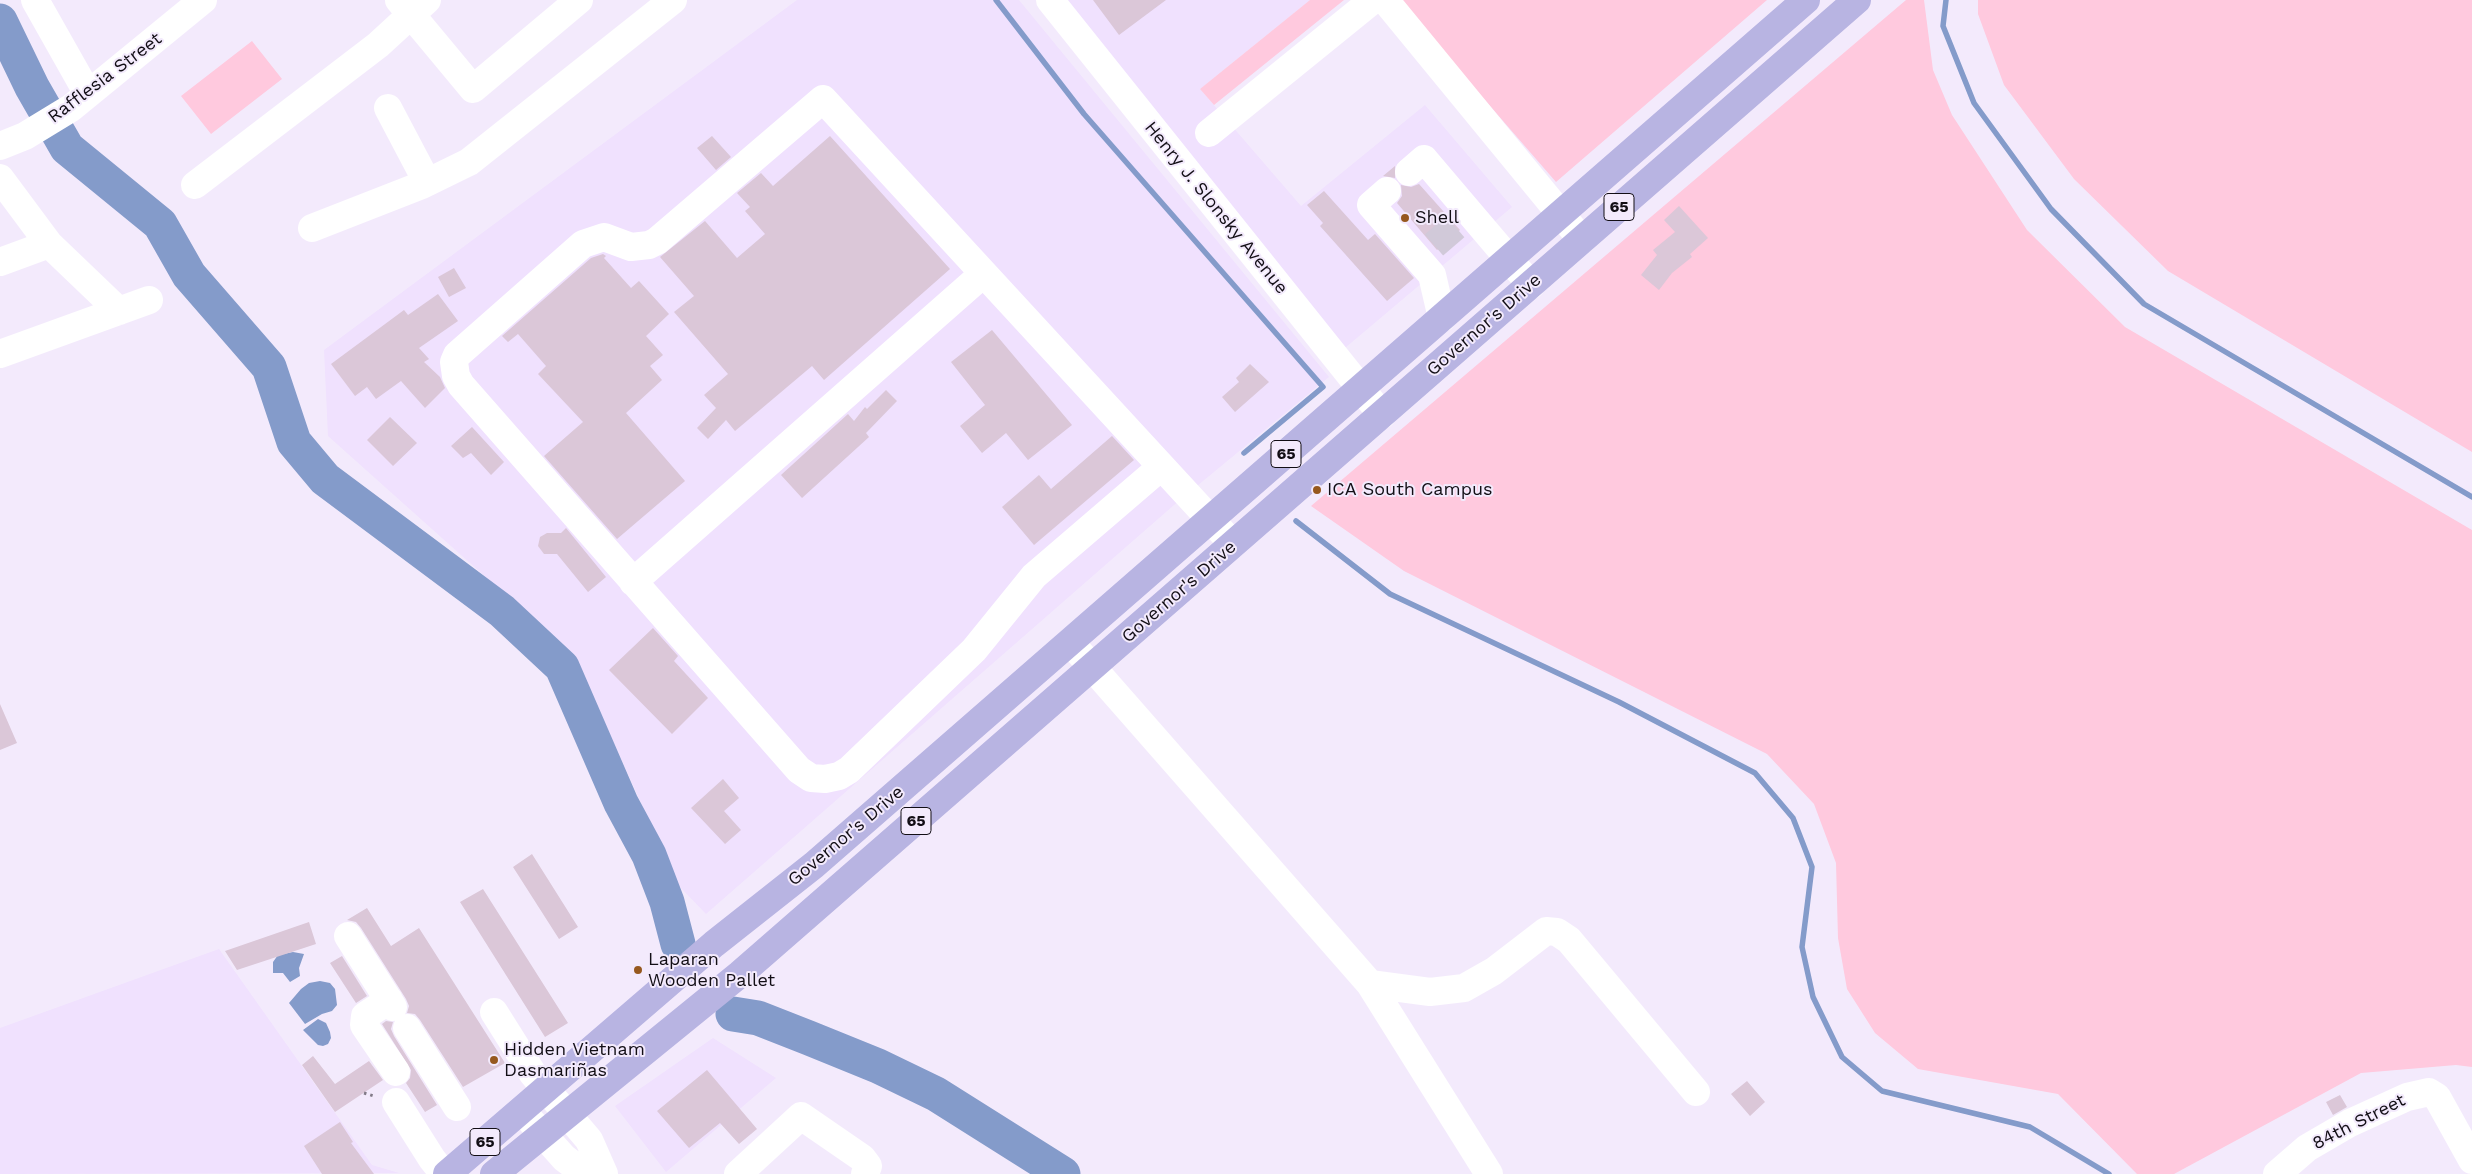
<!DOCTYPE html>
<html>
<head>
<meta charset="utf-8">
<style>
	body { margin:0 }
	canvas { display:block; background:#f3eafc }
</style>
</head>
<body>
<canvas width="2472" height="1174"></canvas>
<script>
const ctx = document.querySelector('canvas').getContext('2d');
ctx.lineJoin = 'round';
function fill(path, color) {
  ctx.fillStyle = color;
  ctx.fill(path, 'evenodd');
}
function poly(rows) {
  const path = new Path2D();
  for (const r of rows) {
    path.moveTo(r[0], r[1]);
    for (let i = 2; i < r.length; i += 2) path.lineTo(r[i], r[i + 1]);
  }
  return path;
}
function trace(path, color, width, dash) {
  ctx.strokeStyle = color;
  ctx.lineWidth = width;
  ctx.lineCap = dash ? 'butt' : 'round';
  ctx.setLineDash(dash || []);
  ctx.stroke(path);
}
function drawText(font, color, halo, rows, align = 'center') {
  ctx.font = font + ' "Work Sans",sans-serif';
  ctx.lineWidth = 4;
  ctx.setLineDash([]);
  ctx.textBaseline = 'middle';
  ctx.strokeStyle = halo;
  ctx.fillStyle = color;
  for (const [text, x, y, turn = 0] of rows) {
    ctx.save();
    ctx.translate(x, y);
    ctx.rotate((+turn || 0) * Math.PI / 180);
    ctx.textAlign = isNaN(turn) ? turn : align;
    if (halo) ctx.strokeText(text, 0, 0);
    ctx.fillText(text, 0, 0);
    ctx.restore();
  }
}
const built = poly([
	[797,0,1019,0,1329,377,1174,505,706,914,678,885,575,657,328,436,324,350],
	[1067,0,1310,0,1200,89,1301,206,1425,105,1512,207,1345,348],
	[219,949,372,1165,399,1173,0,1174,0,1028],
	[713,1038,776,1078,666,1172,615,1106]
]);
const green = poly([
	[1310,0,1344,0,1214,105,1200,89],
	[1398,0,1767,0,1556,182],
	[1906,0,1924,0,1933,70,1952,115,2027,230,2125,327,2472,530,2472,1067,2456,1065,2361,1073,2174,1174,2137,1174,2058,1094,1918,1069,1875,1033,1847,989,1838,938,1836,863,1814,804,1767,754,1404,571,1311,506],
	[1978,0,2472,0,2472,452,2168,271,2074,179,2004,85,1978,14],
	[252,41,282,79,211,134,181,96]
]);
const water = poly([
	[293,952,304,954,299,968,300,976,290,982,283,973,273,973,273,962,278,955],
	[320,981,330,983,335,989,337,1005,332,1011,322,1014,305,1024,289,1003,301,989,309,983],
	[318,1019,326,1023,330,1032,331,1038,328,1044,323,1046,318,1045,303,1030]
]);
const stream = poly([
	[996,0,1084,114,1323,387,1244,453],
	[1946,0,1943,26,1974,103,2051,209,2144,304,2472,497],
	[1296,521,1390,594,1619,702,1755,773,1793,818,1812,867,1802,947,1813,997,1842,1057,1882,1091,2030,1127,2109,1174]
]);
const river = poly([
	[0,21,32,87,67,148,160,224,189,275,269,367,294,442,325,479,502,611,562,667,621,803,649,855,667,902,678,944],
	[733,1014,758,1018,809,1038,878,1066,936,1094,1063,1174]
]);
const building = poly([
	[1093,0,1166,0,1119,35],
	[712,136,731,157,716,170,697,148],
	[830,136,950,269,824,380,812,366,735,431,726,420,708,439,697,428,716,408,704,395,728,374,674,312,694,296,660,257,705,221,737,258,765,234,745,211,750,207,737,193,761,173,773,186],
	[1395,166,1395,178,1383,176],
	[1419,184,1460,230,1437,250,1397,203,1402,196,1401,185,1411,187],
	[1324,191,1368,240,1375,234,1414,278,1387,301,1320,226,1323,223,1307,205],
	[1679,206,1708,238,1690,254,1692,257,1672,273,1659,290,1641,275,1657,255,1653,250,1675,232,1664,220],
	[603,254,606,256,604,258,631,288,639,281,669,314,646,336,663,355,650,366,662,380,626,413,685,481,617,539,544,456,583,422,538,374,546,366,518,334,508,342,502,336,591,258],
	[454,268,466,288,449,297,438,277],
	[438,294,458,321,419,348,429,359,424,362,440,377,445,388,425,408,401,381,376,399,367,387,355,396,331,364,404,310,408,315],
	[992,330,1072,425,1028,460,1006,433,982,453,960,426,985,405,951,362],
	[1250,364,1269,382,1235,412,1222,397,1239,382,1236,378],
	[886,390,897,401,866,433,869,437,802,498,781,475,848,414,854,421,865,407,867,409],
	[390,417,417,443,393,466,367,440],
	[472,427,504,462,491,475,471,453,463,458,451,446],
	[1112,436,1134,460,1034,545,1002,507,1039,475,1051,489],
	[566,528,606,577,588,592,557,554,544,554,538,546,540,537,547,533,561,533],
	[653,628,678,656,674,661,708,698,672,734,609,670],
	[0,704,17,743,0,750],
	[723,779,739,798,724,811,741,830,725,844,691,808],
	[532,854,578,927,559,939,513,867],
	[483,889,568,1023,545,1037,460,902],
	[367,908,391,946,419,928,505,1063,463,1087,420,1020,415,1014,407,1013,409,1006,406,999,361,928,356,922,347,920],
	[309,922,316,944,237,970,225,951],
	[342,956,367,996,356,1003,330,963],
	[386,1021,393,1022,391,1029,394,1036,437,1105,425,1112,406,1083,410,1078,411,1070,382,1024],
	[313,1056,335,1084,369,1061,383,1080,335,1112,302,1065],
	[707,1070,757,1129,739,1144,720,1123,689,1148,657,1111],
	[1747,1081,1765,1102,1750,1116,1731,1094],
	[2340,1095,2347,1107,2333,1115,2326,1102],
	[340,1122,353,1142,351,1143,374,1174,322,1174,304,1146]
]);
const minorTunnel = poly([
	[1434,245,1456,226]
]);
const path = poly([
	[364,1093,374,1096]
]);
const minor = poly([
	[35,0,88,94],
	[399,0,473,89,579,0],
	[1050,0,1382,415],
	[1385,0,1582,240],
	[388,108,427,182],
	[1209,133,1373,0],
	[0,146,25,136,71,108,203,0],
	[1409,172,1424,159,1531,285],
	[0,178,49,244,119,311],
	[195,185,378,45,427,0],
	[1387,191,1371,205,1432,275,1442,318],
	[312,228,422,185,469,162,673,0],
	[0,262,49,244],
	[0,354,149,300],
	[1161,467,1034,576,974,650,849,770,839,776,825,779,811,778,799,770,461,385,456,376,454,362,457,355,583,244,604,237,631,247,649,245,657,241,823,99,1233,544],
	[633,582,983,274],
	[1070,642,1370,984,1489,1174],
	[348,936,393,1007],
	[1370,984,1430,992,1464,988,1494,971,1546,931,1557,932,1569,940,1696,1092],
	[389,1000,365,1016,364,1025,396,1072],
	[494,1012,533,1074,589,1140,604,1174],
	[407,1028,457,1107],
	[396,1102,432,1159,444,1174],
	[522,1111,564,1158,585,1174],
	[738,1174,801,1116,862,1158,868,1166,865,1174],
	[2277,1174,2307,1148,2350,1123,2407,1097,2429,1092,2437,1097,2472,1160]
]);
const major = poly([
	[447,1174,714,944,814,865,1806,0],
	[494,1174,740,974,1857,0]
]);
const markers = [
	[1405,218,5,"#96581e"],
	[1317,490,5,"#96581e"],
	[638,970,5,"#96581e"],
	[494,1060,5,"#96581e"]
];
const shields = [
	[1619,207,30],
	[1286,454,30],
	[916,821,30],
	[485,1142,30]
];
const shieldNames = [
	["65",1619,207],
	["65",1286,454],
	["65",916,821],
	["65",485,1142]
];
const streetNames = [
	["Rafflesia Street",105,78,-37],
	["Henry J. Slonsky Avenue",1216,208,51],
	["Governor's Drive",1484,325,-41],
	["Governor's Drive",1179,592,-41],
	["Governor's Drive",846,836,-40],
	["84th Street",2359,1122,-27]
];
const poiNames = [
	["Shell",1415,218],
	["ICA South Campus",1327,490],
	["Laparan",648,960],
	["Wooden Pallet",648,981],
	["Hidden Vietnam",504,1050],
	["Dasmariñas",504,1071]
];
fill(built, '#f0e1fe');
fill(green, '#ffc9de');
fill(water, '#849bca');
trace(stream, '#849bca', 5.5);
trace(river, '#849bca', 35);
fill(building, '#dbc7d8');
trace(minorTunnel, '#d1c9d9', 28, [28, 14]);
trace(path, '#827b88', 3, [2.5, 4]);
trace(minor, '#fff', 28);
trace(major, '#b8b4e2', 28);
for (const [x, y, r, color] of markers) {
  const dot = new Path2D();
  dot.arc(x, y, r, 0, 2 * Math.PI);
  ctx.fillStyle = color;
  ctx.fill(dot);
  trace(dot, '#f3eafc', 2);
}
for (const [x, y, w] of shields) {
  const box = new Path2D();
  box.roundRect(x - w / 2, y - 13.5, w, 27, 4);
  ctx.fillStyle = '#f3eafc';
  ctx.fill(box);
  trace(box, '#120e15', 1);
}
drawText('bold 16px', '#120e15', null, shieldNames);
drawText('18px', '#120e15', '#f3eafc', streetNames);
drawText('18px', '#120e15', '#f3eafc', poiNames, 'left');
</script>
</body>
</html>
